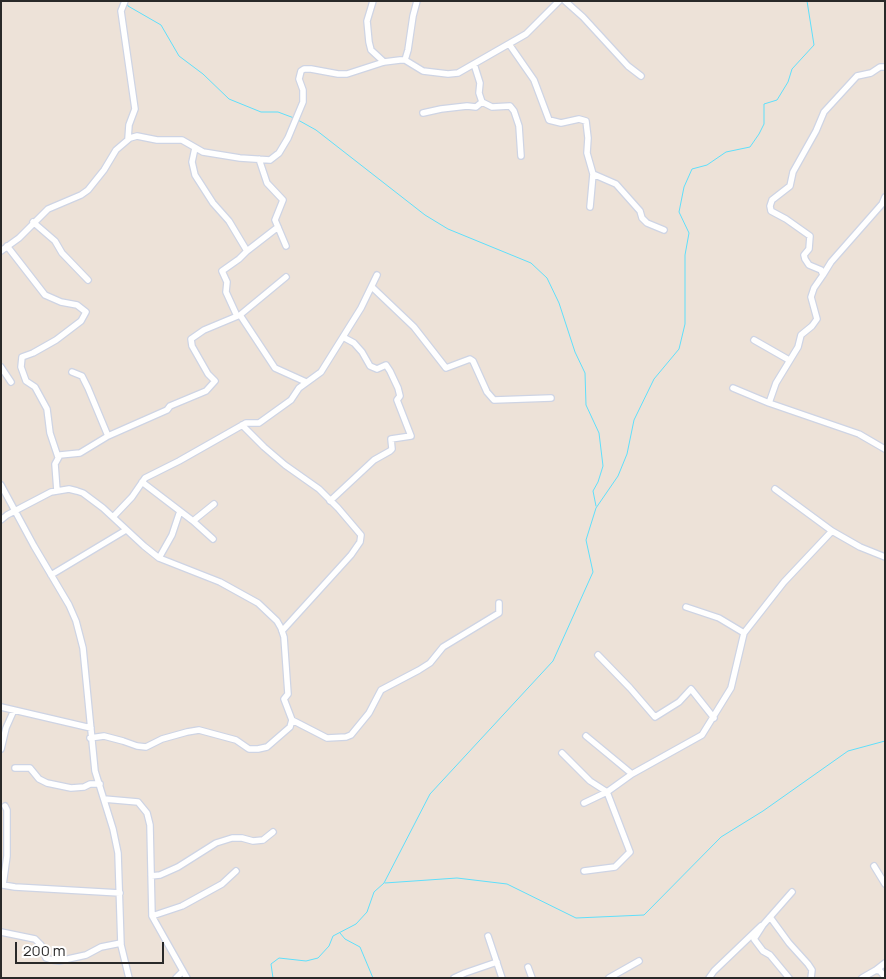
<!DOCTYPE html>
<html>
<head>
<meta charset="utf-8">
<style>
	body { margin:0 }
	#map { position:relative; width:886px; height:979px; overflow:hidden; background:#ede2d8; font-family:Manrope,sans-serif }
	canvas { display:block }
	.frame { position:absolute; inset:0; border:2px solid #292929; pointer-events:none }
	.scale { position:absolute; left:15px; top:942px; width:149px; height:22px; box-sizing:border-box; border:2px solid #292929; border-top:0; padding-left:6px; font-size:15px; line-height:18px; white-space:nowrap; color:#292929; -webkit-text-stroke:4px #fff; paint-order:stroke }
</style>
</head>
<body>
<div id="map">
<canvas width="886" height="979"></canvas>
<div class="frame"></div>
<div class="scale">200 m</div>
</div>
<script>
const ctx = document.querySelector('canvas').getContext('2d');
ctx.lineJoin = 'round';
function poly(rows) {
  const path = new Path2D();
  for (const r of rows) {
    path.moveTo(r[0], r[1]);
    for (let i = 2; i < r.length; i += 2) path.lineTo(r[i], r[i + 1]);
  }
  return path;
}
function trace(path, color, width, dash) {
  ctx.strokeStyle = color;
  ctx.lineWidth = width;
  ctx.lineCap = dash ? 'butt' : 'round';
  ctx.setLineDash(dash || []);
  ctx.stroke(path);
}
const stream = poly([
	[127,4,128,6,161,25,179,56,203,74,229,99,261,112,278,112,294,118],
	[298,120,316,130,425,215,448,229,531,263,547,278,559,303,575,352,585,373,586,405,599,433,603,466,598,482,593,491,596,506],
	[385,883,457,878,507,884,576,918,644,915,721,837,763,811,848,751,885,741],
	[340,933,345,939,360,947,373,978],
	[273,978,271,964,279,958,306,961,318,958,329,946,333,936,356,924,367,912,374,892,384,883,430,794,553,661,593,572,586,540,596,508,618,476,627,454,634,420,654,379,679,349,685,324,685,255,689,233,679,212,684,187,692,169,707,165,726,152,750,147,759,134,764,124,764,104,777,100,788,82,792,69,814,45,807,1]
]);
const street = poly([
	[125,1,121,11,135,109,129,125,128,139],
	[373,1,367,21,369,42,371,50,384,62],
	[565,1,583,17,628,66,641,76],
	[509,44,534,80,549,120,561,123,579,119,586,121,588,138,587,153,593,174,590,207],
	[405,60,408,50,413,16,417,1],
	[474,64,480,83,479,93,482,102,492,107,510,106,514,111,519,126,521,156],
	[423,113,441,109,467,106,476,107,482,102],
	[195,148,192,162,195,175,213,203,229,221,247,251,278,227],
	[259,159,267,183,283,200,275,220,286,246],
	[593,174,616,184,640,211,642,218,647,223,664,230],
	[33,222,55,241,62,253,88,280],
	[7,246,45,295,61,302,77,305,86,312,81,321,56,340,33,353,22,357,21,367,26,381,35,387,47,409,50,433,58,457],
	[1,251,19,238,48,209,81,195,88,190,104,170,116,150,130,138,137,136,157,140,182,140,203,152,240,158,270,160,279,153,288,138,303,102,303,90,299,79,301,71,304,69,311,69,338,74,347,74,384,62,400,60,405,60,423,71,448,74,458,73,526,34,559,1],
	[823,275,831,262,882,204,885,197],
	[372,287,414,327,446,368,470,359,473,361,487,392,494,400,551,398],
	[240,315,275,368,306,382],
	[237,316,226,292,227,282,222,271,239,259,247,251],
	[754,340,789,360],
	[1,367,11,382],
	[72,372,82,376,88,388,108,436],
	[733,388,769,403,859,434,885,449],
	[769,403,776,383,798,347,801,335,812,326,817,319,811,297,814,288,823,275,821,270,809,265,805,259,804,255,809,249,810,236,786,219,771,211,770,206,772,200,790,186,793,172,816,131,824,112,857,76,871,73,880,67,885,67],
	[242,425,264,447,285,465,319,489,338,508,361,535,360,542,351,555,282,631],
	[142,482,193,521],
	[1,485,34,546,69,605,76,621,83,648,95,771,113,829,118,853,121,945,129,978],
	[775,489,832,531,860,547,885,557],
	[57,491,55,464,60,455,80,453,108,436,167,410,170,406,206,391,215,381,208,374,192,346,191,339,204,330,240,315,286,277],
	[330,501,374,460,390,451,392,449,391,439,411,436,397,400,400,396,398,388,390,371,386,365,377,369,370,366,362,352,354,343,343,337],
	[113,517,132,497,145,478,179,461,246,423,259,423,291,400,299,388,321,372,361,308,377,275],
	[1,520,7,515,51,492,69,489,77,491,83,493,103,508,144,546,159,558,220,582,258,603,277,621,281,628,284,637,288,694,284,699,292,720,290,727,267,747,258,749,249,749,236,740,199,730,187,732,162,739,146,747,137,746,123,741,104,736,90,738],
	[213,539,193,521,214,504],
	[159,558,172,535,180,511],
	[51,575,126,530],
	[686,607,719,618,744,633],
	[598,655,630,688,655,717,679,702,691,689,714,718],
	[1,707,91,728],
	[292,720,327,738,346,737,351,735,369,713,381,690,419,670,430,663,443,647,499,613,499,603],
	[586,736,632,774],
	[1,749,6,728,14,710],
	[562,753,590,781,607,792,630,852,615,867,584,871],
	[15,768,30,768,39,779,47,783,71,788,84,787,90,784,100,784],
	[104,799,138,802,147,813,150,825,152,916,187,978],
	[584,803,607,792,632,774,702,735,731,688,744,633,784,582,832,531],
	[5,806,7,810,7,856,3,885,15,887,120,893],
	[874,866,885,884],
	[151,876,160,875,178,867,216,843,232,838,242,838,253,841,263,840,273,832],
	[152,916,182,906,222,884,236,871],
	[770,917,789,943,808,964,812,970,811,978],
	[1,932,35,939,41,945,46,958,52,960,59,961,86,955,101,947,121,943],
	[488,936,502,978],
	[528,967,532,978],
	[876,970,885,963],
	[176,978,183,971],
	[454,978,465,973,497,962],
	[609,978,639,961],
	[709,978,714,971,761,926],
	[789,978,770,955,763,951,754,939,763,925,792,892],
	[862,978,876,970,880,971,885,977]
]);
trace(stream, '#5fdffb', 1);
trace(street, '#ced4e4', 8);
trace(street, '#fff', 5.5);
</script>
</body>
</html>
